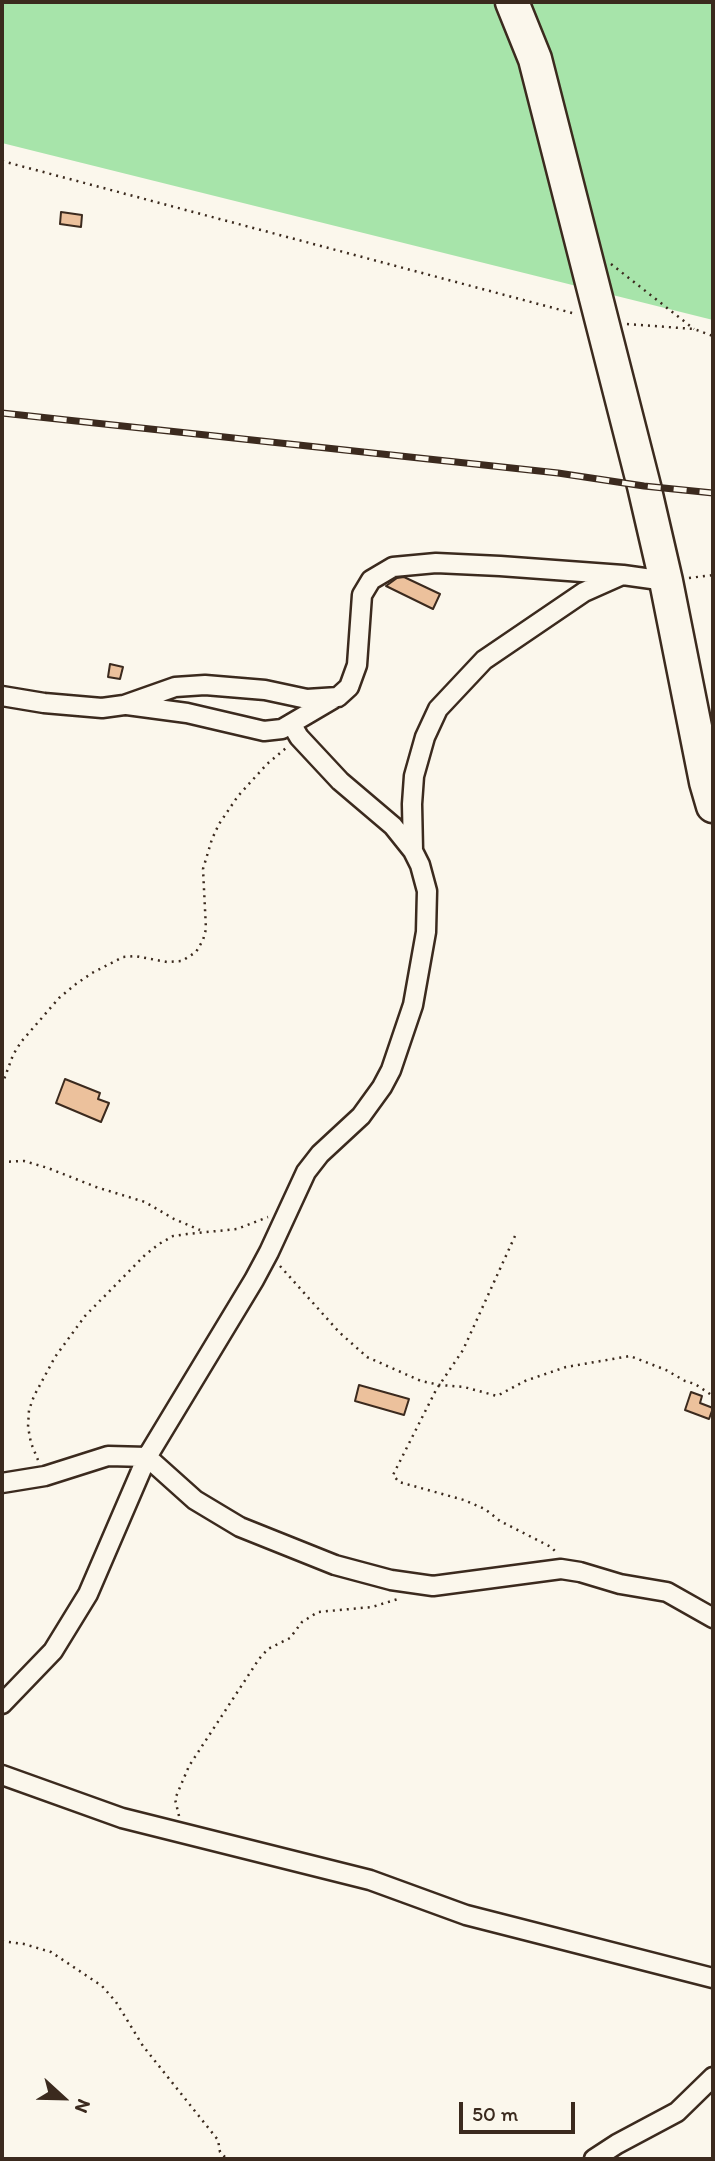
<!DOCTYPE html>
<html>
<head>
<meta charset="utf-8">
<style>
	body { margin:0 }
	#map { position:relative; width:715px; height:2161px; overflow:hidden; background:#fbf7ec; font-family:Itim,sans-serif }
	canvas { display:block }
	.frame { position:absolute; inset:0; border:4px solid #3b2a1e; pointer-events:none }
	.north { position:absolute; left:28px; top:2063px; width:70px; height:70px; -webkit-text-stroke:5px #fbf7ec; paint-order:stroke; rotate:112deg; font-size:19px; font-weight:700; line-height:28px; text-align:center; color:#3b2a1e }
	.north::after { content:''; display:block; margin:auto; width:24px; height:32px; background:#3b2a1e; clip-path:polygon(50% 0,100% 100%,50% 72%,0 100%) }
	.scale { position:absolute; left:459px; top:2102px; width:116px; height:32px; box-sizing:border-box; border:4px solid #3b2a1e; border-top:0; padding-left:9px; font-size:21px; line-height:24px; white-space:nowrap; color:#3b2a1e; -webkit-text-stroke:5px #fbf7ec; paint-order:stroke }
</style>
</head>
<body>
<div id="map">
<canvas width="715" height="2161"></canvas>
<div class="frame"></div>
<div class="north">N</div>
<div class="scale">50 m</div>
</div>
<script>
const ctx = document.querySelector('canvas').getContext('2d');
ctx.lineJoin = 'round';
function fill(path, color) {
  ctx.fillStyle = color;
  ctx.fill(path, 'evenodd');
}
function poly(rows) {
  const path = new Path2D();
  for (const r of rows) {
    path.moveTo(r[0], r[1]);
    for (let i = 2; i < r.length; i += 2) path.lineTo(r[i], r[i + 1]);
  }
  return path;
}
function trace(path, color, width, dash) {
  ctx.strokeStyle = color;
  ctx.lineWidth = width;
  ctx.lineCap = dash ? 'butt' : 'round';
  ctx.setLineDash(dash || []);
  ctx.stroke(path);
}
const green = poly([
	[2,2,713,2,713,320,2,143]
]);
const building = poly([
	[61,212,82,215,81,227,60,224,61,212],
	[404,577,440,594,433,609,386,586,397,578,404,577],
	[110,664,123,667,120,679,108,677,110,664],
	[65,1079,100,1093,98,1099,109,1103,101,1122,56,1103,65,1079],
	[359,1385,409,1399,404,1415,355,1401,359,1385],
	[691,1392,702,1396,700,1403,713,1408,709,1419,685,1410,691,1392]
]);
const path = poly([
	[2,161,576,314],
	[611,264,694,329],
	[627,324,694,329,713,336],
	[689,578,713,575],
	[2,1085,13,1055,21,1042,59,998,76,984,92,973,123,957,135,956,167,962,182,961,196,952,203,940,206,929,203,869,212,839,219,824,238,796,267,764,286,748],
	[2,1162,24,1161,48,1168,96,1187,145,1202,174,1219,200,1230],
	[515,1236,463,1350,436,1390,393,1475,399,1482,464,1500,485,1509,500,1521,551,1547,556,1552],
	[280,1266,339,1332,367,1357,421,1381,440,1385,464,1387,497,1396,525,1381,566,1367,630,1356,666,1370,685,1381,695,1384,713,1396],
	[38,1460,31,1443,28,1427,29,1410,34,1396,55,1357,85,1316,145,1255,159,1244,173,1236,187,1234,237,1229,268,1217],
	[179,1816,175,1799,189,1766,259,1659,268,1649,290,1638,302,1622,318,1612,372,1607,398,1599],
	[2,1941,24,1944,51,1952,102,1986,116,2002,143,2046,218,2140,220,2152,227,2159]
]);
const street = poly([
	[2,696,44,703,102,708,124,705,175,687,205,685,265,690,307,699,338,697,349,687,357,665,362,595,371,580,393,567,436,563,500,566,623,575,666,581],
	[127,705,187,713,264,731,282,729,333,699],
	[413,851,412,804,414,776,425,737,438,709,484,660,584,592,620,576],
	[2,1483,45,1476,108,1456,147,1457,195,1500,240,1527,335,1565,391,1580,433,1586,561,1569,580,1572,620,1584,667,1592,713,1618],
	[2,1704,53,1651,88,1594,147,1457,254,1280,269,1252,306,1172,320,1154,361,1116,382,1087,391,1070,413,1005,426,932,427,891,420,865,413,851,393,826,340,781,299,737,292,725],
	[2,1775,122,1818,370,1880,466,1915,713,1978],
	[594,2159,617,2144,677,2112,713,2077]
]);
const highway = poly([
	[512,2,535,59,644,486,666,581,706,782,713,806]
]);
const rail = poly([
	[2,413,558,473,644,486,713,493]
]);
fill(green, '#a7e4aa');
fill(building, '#ecc19c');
trace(building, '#3b2a1e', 2);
trace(street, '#3b2a1e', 23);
trace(highway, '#3b2a1e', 37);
trace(path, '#3b2a1e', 2.5, [2, 5]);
trace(street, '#fbf7ec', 18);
trace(highway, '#fbf7ec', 32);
trace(rail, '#3b2a1e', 7);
trace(rail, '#fbf7ec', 4.5, [13]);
</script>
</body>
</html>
